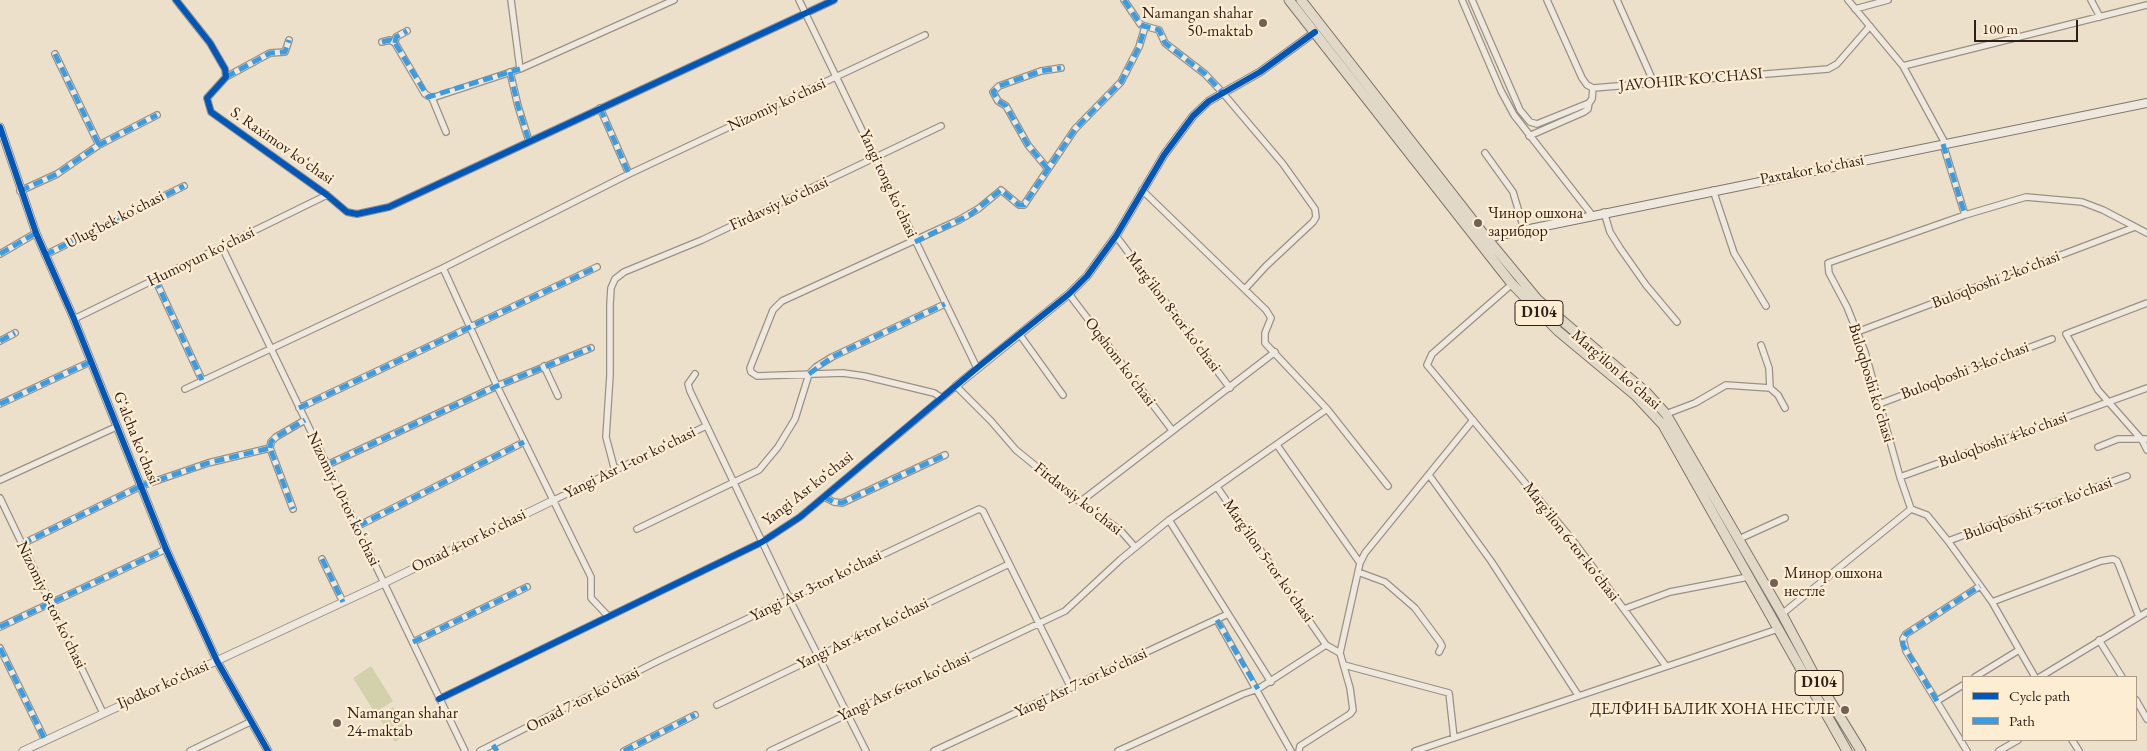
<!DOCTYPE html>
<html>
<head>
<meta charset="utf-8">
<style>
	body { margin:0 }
	#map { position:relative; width:2147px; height:751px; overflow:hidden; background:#ede0cb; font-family:"EB Garamond",serif }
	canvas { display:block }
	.legend { position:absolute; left:1962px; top:676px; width:175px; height:65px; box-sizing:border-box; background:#fdedd3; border:1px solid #ab9a87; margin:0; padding:6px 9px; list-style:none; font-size:15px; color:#2f1d16 }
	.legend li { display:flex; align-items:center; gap:10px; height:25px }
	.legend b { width:25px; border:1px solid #ab9a87 }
	.scale { position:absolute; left:1974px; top:20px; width:104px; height:22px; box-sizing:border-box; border:2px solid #2f1d16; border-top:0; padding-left:6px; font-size:15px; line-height:18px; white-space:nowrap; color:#2f1d16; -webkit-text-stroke:4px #fdedd3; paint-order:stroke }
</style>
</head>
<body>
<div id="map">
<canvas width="2147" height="751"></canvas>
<ul class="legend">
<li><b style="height:6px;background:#0057b8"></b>Cycle path</li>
<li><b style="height:6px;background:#3d9bdf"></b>Path</li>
</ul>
<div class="scale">100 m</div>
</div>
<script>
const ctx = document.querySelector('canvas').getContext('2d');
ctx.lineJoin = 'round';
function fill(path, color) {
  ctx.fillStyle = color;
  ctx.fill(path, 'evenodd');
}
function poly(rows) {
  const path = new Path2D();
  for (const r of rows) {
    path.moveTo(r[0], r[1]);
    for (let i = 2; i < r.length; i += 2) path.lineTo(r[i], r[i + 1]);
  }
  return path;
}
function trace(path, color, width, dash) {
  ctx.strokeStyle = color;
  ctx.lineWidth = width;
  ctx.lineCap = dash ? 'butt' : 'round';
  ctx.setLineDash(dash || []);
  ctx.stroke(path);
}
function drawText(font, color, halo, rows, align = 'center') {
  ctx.font = font + ' "EB Garamond",serif';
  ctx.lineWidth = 4.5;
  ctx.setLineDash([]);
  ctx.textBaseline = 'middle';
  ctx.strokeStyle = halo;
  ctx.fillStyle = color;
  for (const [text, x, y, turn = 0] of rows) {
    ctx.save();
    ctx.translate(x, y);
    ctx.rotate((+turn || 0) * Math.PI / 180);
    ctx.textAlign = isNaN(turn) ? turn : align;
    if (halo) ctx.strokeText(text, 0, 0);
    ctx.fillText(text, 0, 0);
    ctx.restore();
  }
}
const green = poly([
	[371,666,393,701,375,713,353,678],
	[393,707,409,732,395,742,378,716]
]);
const minor = poly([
	[176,0,210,43,225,69,226,77,207,98,211,112,327,195,347,212,357,214,389,207,834,0],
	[511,0,520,69],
	[799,0,977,368],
	[1124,0,1141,25,1159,30,1165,43,1205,74,1222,92,1283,164,1315,209,1316,217,1313,222,1266,266,1245,289],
	[1462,0,1501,91,1514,115,1592,215],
	[1472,0,1520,110,1530,122,1537,124,1589,103,1592,99,1593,88],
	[1547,0,1582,78,1587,85,1593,88,1828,69,1837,64,1870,26],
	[1617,0,1654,83],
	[1848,0,1903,66,1945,143],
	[2091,0,2100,17],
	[1855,9,1888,0],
	[382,42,390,40,395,43,425,94,432,98,520,69,674,0],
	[395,43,396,37,407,31],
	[55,54,99,145],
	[1903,66,2147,5],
	[510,72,518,106,529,141],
	[226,77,270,53,285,52,289,40],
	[432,98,446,132],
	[600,108,629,174],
	[1529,136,1584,112,1588,109,1589,103],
	[1943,144,1965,215],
	[1485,153,1513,192,1524,229],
	[1048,169,1028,145,1006,106,998,101,993,92,999,86,1041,71,1061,68],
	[1142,190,1266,310,1271,318,1265,333,1265,343,1327,409,1388,486],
	[1713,190,1734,253,1766,306],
	[20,191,57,174,99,145,157,115],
	[1604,212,1610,232,1620,248,1646,285,1677,322],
	[1116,236,1230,388],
	[222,247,465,751],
	[0,254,36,233],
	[45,255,184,186],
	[443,268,497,386,591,577,591,598,608,616],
	[155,279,202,380],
	[1512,284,1432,354,1427,365,1571,538,1666,666],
	[1069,294,1172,430],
	[2147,303,2066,334,2098,390,2142,440,2147,450],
	[74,319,327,195],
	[1857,332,2135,227],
	[1020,335,1063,395],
	[0,341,15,333],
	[1761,345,1769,368,1770,388],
	[544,366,558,396],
	[695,374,688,384,690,391,789,598,866,751],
	[185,389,443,268,629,174,925,35],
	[942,398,934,393,864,376,843,373,757,376,751,372,750,368,773,310,782,301,959,220,978,209,1001,190,1019,205,1024,205,1075,129,1121,82,1139,47,1145,27],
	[0,404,90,362],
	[1879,404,2052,339],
	[299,408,597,267],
	[1666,414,1695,403,1726,385,1770,388,1778,395,1785,408],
	[1277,445,1360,563],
	[2098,447,2118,439,2147,439],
	[270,448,271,442,276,437,305,420],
	[327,465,497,386,591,348],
	[615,471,606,437,610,375,610,304,611,288,615,279,624,272,702,240,941,126],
	[1429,475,1491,561,1578,695],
	[1900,477,2147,388],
	[0,480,116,427],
	[1217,487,1326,645,1340,653],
	[824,497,834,502,842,503,945,455],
	[0,498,103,713],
	[554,500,706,426],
	[1080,502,1275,352],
	[1911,509,1900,477,1865,352,1847,307,1829,273,1828,263,1965,215,2026,197,2082,202,2103,210,2147,233],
	[1911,509,1927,515,1948,541,1992,602,2035,677],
	[1169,520,1271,682],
	[358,526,524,442],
	[637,529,759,470,778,447,795,419,809,374,816,367,832,357,945,304],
	[1739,539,1785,518],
	[1948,541,2127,476],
	[22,544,141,486,208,463,270,448,293,509],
	[322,559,343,602],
	[1358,572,1385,582,1415,608,1440,642,1442,646,1439,652],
	[1992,602,2101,561,2113,559,2117,561,2120,568,2139,617],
	[1624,609,1670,592,1748,577],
	[1782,614,1911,509],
	[1217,620,1291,751],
	[0,627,166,549],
	[2099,640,2122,677],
	[413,642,527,587],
	[0,648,45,740],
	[1344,665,1449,693,1454,738],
	[1975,677,2019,650],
	[2040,677,2147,612],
	[439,699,762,542,800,517,956,386,991,421,1016,450,1080,502,1120,530,1135,547],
	[2136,700,2147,719],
	[1937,701,1963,685],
	[717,705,1009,564],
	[2072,740,2079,751],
	[190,751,250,722],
	[480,751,658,661,979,509,983,511,1071,688],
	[624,751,695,715],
	[770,751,1065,611,1121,559,1169,520,1327,409],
	[934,751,1228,614],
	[1118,751,1243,694,1258,689,1326,645],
	[1299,751,1300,746,1350,714,1353,710,1350,688,1340,653,1360,563,1365,553,1473,420],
	[1415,751,1778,629],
	[1967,751,1906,651,1903,639,1906,634,1980,586],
	[1999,751,2018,740]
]);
const tertiary = poly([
	[0,127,36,233,74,319,166,549,217,661,268,751],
	[956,386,1069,294,1087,276,1116,236,1164,155,1193,116,1209,101,1260,72,1315,32],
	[23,751,384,583,554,500]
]);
const secondary = poly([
	[1481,239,2147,103]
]);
const primary = poly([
	[1289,0,1512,284,1558,331,1635,395,1663,425,1847,751],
	[1301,0,1485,236,1538,300,1647,393,1666,414,1782,614,1815,676,1861,751]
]);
const quiet = poly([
	[1124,0,1141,25,1159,30,1165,43,1205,74,1222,92],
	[382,42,390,40,395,43,428,97,520,69],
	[395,43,396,37,407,31],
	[55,54,99,145],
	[510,72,518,106,529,141],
	[226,77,270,53,285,52,289,40],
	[600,108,629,174],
	[1943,144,1965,215],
	[1048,169,1028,145,1006,106,998,101,993,92,999,86,1041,71,1061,68],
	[20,191,57,174,99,145,157,115],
	[915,242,971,214,1001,190,1019,205,1024,205,1075,129,1121,82,1139,47,1145,27],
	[0,254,36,233],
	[45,255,184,186],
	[155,279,202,380],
	[0,341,15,333],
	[809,374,832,357,945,304],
	[0,404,90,362],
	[299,408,597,267],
	[270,448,271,442,276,437,305,420],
	[327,465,497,386,591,348],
	[824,497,834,502,842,503,945,455],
	[358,526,524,442],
	[22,544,141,486,208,463,270,448,293,509],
	[322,559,343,602],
	[1217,620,1258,689],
	[0,627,166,549],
	[413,642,527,587],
	[0,648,45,740],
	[1937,701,1903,645,1903,639,1906,634,1980,586],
	[493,745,497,751],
	[624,751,695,715]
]);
const cycleway = poly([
	[176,0,210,43,225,69,226,77,207,98,211,112,327,195,347,212,357,214,389,207,834,0],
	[0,127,36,233,74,319,166,549,217,661,268,751],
	[439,699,762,542,800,517,977,368,1069,294,1087,276,1116,236,1164,155,1193,116,1209,101,1260,72,1315,32]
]);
const markers = [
	[1263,23,5,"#726155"],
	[1478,223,5,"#726155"],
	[1774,583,5,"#726155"],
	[1845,710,5,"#726155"],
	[337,723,5,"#726155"]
];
const shields = [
	[1539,313,48],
	[1819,683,48]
];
const shieldNames = [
	["D104",1539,313],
	["D104",1819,683]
];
const poiNames = [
	["Namangan shahar",1253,14,"right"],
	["50-maktab",1253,32,"right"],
	["Чинор ошхона",1488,214],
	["зарибдор",1488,232],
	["Минор ошхона",1784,574],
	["нестле",1784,592],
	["ДЕЛФИН БАЛИК ХОНА НЕСТЛЕ",1835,710,"right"],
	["Namangan shahar",347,714],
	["24-maktab",347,732]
];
const streetNames = [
	["JAVOHIR KO'CHASI",1691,80,-5],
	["Nizomiy koʻchasi",777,105,-25],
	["S. Raximov koʻchasi",282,146,35],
	["Paxtakor koʻchasi",1812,170,-11],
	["Yangi tong koʻchasi",888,184,65],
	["Firdavsiy koʻchasi",779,204,-25],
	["Ulugʻbek koʻchasi",115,220,-27],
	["Humoyun koʻchasi",201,257,-26],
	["Buloqboshi 2-koʻchasi",1996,280,-21],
	["Margʻilon 8-tor koʻchasi",1173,312,53],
	["Oqshom koʻchasi",1120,362,53],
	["Margʻilon koʻchasi",1616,370,41],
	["Buloqboshi 3-koʻchasi",1965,371,-21],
	["Buloqboshi koʻchasi",1871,383,73],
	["Gʻalcha koʻchasi",136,438,68],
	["Buloqboshi 4-koʻchasi",2003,440,-20],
	["Yangi Asr 1-tor koʻchasi",630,463,-26],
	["Yangi Asr koʻchasi",808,489,-38],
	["Nizomiy 10-tor koʻchasi",343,499,64],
	["Firdavsiy koʻchasi",1078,499,38],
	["Buloqboshi 5-tor koʻchasi",2038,509,-20],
	["Omad 4-tor koʻchasi",469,541,-26],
	["Margʻilon 6-tor koʻchasi",1571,542,52],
	["Margʻilon 5-tor koʻchasi",1268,561,55],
	["Yangi Asr 3-tor koʻchasi",816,586,-26],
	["Nizomiy 8-tor koʻchasi",51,605,64],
	["Yangi Asr 4-tor koʻchasi",863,634,-26],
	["Yangi Asr 7-tor koʻchasi",1081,683,-25],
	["Ijodkor koʻchasi",163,685,-24],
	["Yangi Asr 6-tor koʻchasi",904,687,-25],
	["Omad 7-tor koʻchasi",583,700,-27]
];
fill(green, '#d2d1ac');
trace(minor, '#9a9185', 8);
trace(tertiary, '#9a9185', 9);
trace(secondary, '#80776c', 10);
trace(primary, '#80776c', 11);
trace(minor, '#efe8de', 5.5);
trace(tertiary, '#efe8de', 7);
trace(secondary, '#efe8de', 8);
trace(primary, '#e2d8c8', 9);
trace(quiet, '#3d9bdf', 5, [10, 5]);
trace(cycleway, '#0057b8', 6);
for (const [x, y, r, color] of markers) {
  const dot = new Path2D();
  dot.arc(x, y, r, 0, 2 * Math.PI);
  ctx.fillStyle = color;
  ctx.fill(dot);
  trace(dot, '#fdedd3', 2);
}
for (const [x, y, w] of shields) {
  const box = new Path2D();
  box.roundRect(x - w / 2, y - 12.5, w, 25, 4);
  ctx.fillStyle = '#fdedd3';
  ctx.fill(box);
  trace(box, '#2f1d16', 1);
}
drawText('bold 15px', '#2f1d16', null, shieldNames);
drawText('16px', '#2f1d16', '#fdedd3', poiNames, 'left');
drawText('16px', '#2f1d16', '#fdedd3', streetNames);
</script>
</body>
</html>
